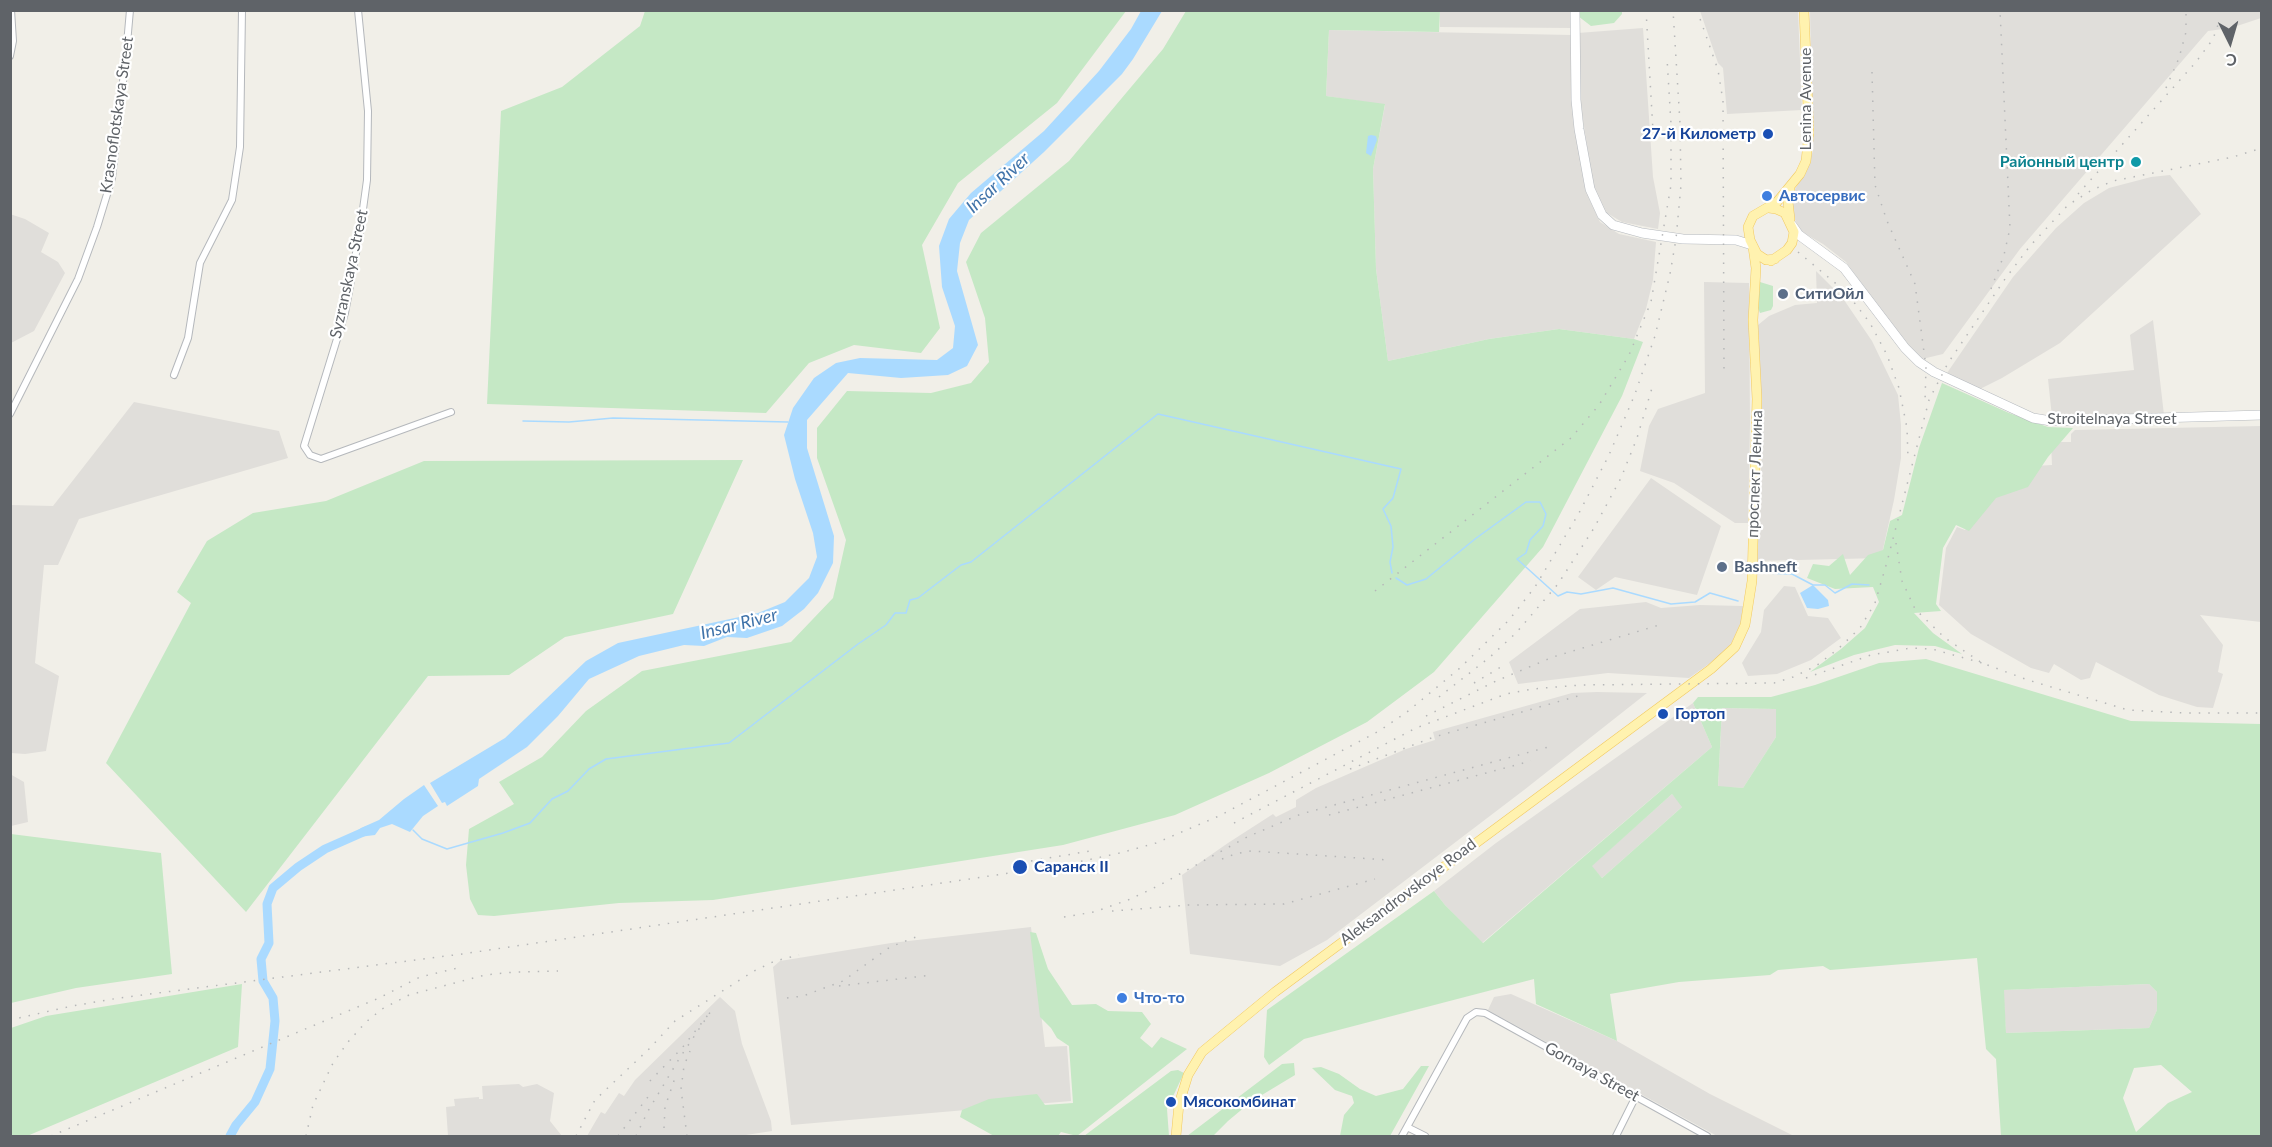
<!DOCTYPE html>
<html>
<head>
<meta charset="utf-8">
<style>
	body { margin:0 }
	#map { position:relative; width:2272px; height:1147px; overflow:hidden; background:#f1efe8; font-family:Lato,sans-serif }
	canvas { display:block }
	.frame { position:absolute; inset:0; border:12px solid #5f6368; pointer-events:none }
	.north { position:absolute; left:2200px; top:12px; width:60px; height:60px; -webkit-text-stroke:4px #fff; paint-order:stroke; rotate:175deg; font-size:16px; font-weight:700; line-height:24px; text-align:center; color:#5f6368 }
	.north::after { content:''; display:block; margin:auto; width:21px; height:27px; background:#5f6368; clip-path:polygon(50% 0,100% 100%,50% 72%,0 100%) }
</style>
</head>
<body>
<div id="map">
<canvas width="2272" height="1147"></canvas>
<div class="frame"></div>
<div class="north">С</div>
</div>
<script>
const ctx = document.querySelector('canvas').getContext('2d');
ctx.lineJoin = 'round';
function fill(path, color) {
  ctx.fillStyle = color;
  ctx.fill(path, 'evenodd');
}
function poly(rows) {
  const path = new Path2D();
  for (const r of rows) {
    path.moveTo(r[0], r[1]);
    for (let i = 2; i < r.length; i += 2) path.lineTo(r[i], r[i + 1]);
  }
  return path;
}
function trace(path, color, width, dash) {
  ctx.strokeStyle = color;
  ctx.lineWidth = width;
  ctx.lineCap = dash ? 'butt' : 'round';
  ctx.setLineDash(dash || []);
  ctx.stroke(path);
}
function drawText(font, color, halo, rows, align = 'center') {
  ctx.font = font + ' Lato,sans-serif';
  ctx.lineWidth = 4.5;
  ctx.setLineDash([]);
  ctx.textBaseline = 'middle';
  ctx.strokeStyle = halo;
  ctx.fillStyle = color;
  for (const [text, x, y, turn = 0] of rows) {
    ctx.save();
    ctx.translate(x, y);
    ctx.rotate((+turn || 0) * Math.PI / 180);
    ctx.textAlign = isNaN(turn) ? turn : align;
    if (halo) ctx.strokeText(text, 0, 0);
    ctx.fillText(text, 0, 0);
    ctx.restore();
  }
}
const industrial = poly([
	[1440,11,1572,11,1571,28,1440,27],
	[1700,11,1798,11,1802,110,1727,114,1723,68,1718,63],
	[1810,11,2261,11,2261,18,2231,28,2208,31,2020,249,1943,354,1922,359,1909,349,1846,262,1823,244,1802,232,1794,218,1792,205,1795,189,1803,176,1813,151],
	[1643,28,1653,177,1660,213,1658,229,1622,222,1607,213,1600,206,1594,191,1580,101,1578,33],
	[1329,30,1571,35,1583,174,1589,198,1600,222,1619,234,1656,242,1653,280,1646,309,1634,339,1559,329,1489,339,1388,361,1376,269,1373,169,1385,105,1326,96],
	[2170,175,2201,214,2060,343,2002,378,1980,389,1947,373,2013,277,2056,228,2084,203,2109,188,2151,177],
	[10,214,25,219,49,233,41,252,58,262,65,273,34,331,11,343],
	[1816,271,1842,297,1872,341,1898,395,1901,425,1901,458,1894,500,1881,558,1757,561,1762,444,1758,325,1769,316,1795,305,1817,303],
	[1704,282,1749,283,1750,424,1748,523,1735,523,1674,483,1640,471,1649,426,1658,409,1705,393],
	[2153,320,2164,415,2052,417,2048,379,2134,370,2130,335],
	[134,402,279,431,288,458,79,519,58,565,44,565,35,663,59,676,46,751,25,754,11,753,11,505,53,506],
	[2261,426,2261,622,2200,615,2223,645,2218,672,2223,674,2213,708,2197,707,2159,695,2096,662,2090,678,2081,680,2054,664,2049,673,2031,668,1971,634,1939,605,1946,548,1957,527,1965,530,1991,497,2018,467,2052,465,2051,442,2071,442,2071,434,2075,430],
	[1651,478,1721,526,1697,595,1615,577,1596,590,1578,577],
	[1784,586,1795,587,1808,616,1828,618,1841,638,1811,660,1777,674,1748,676,1742,663,1761,632,1764,610],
	[1646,602,1661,608,1700,605,1743,606,1741,622,1732,642,1723,654,1689,678,1608,673,1518,684,1509,662,1580,609],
	[1597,692,1647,693,1524,790,1327,940,1280,966,1190,954,1182,875,1228,843,1273,814,1276,817,1296,807,1296,800,1316,788,1406,749,1435,740,1433,732,1572,693],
	[1693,703,1712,747,1482,943,1445,905,1434,891,1496,843],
	[1722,708,1776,709,1776,737,1743,788,1718,787],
	[10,774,24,782,28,822,11,826],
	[1672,794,1683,806,1602,878,1591,866],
	[1031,927,1045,1047,1067,1046,1071,1101,791,1125,773,967,780,961,891,943],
	[2149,984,2157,992,2157,1010,2149,1028,2006,1033,2003,990],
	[1511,994,1617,1041,1710,1094,1794,1136,1717,1136,1488,1010,1494,997],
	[720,997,735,1011,742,1044,771,1121,772,1131,746,1135,746,1136,587,1136,601,1112,605,1114,619,1093,624,1096,635,1080],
	[519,1084,523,1087,537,1084,554,1093,550,1121,562,1136,448,1136,446,1107,455,1106,454,1099,479,1097,479,1099,483,1099,482,1086]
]);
const green = poly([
	[645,11,645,10,1126,11,1057,103,958,183,922,245,940,328,921,353,854,345,809,363,766,413,487,404,501,111,562,87,640,26],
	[1186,11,1440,11,1439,32,1329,30,1326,96,1385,104,1373,169,1376,269,1388,361,1489,339,1559,329,1634,339,1643,342,1622,396,1543,547,1434,672,1367,722,1269,773,1175,815,1063,845,713,900,619,903,494,916,478,915,470,899,466,865,469,829,514,804,499,782,542,757,586,711,642,671,791,642,833,598,846,540,817,458,817,428,847,391,931,393,971,383,989,362,985,318,966,262,981,233,1069,161,1163,49],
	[1578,11,1622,11,1622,14,1614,23,1591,26,1578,16],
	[1760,282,1773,286,1773,306,1771,310,1760,313,1758,308],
	[1942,383,2009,413,2048,427,2073,428,2048,457,2028,487,1996,498,1969,531,1956,525,1943,548,1936,604,1941,611,1914,613,1933,633,1962,654,1935,646,1895,645,1854,655,1810,672,1841,649,1865,628,1879,602,1873,587,1835,589,1807,578,1813,564,1829,566,1843,554,1850,575,1868,555,1883,550,1890,521,1902,515,1919,448],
	[743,460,673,614,565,637,509,675,428,676,246,912,106,763,191,603,177,592,207,541,253,513,326,501,424,461],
	[1926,659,2131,721,2261,724,2261,1136,2001,1136,1996,1059,1986,1049,1977,958,1830,970,1823,966,1778,970,1770,975,1679,982,1610,994,1617,1041,1536,1004,1534,979,1304,1039,1269,1065,1264,1057,1267,1010,1434,891,1445,905,1483,943,1712,747,1693,703,1698,697,1771,697,1815,685,1879,663],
	[1722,708,1776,709,1776,737,1743,788,1718,786],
	[1672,794,1682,807,1602,878,1592,866],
	[2149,984,2157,992,2157,1010,2149,1028,2006,1033,2004,990],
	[2161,1065,2192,1092,2168,1103,2136,1132,2123,1098,2134,1068],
	[11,834,161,853,172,974,76,988,11,1003],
	[1030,932,1036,933,1048,969,1072,1005,1096,1004,1108,1011,1142,1012,1151,1024,1140,1038,1152,1048,1161,1037,1187,1049,1077,1136,1061,1132,1058,1136,994,1136,960,1117,962,1110,989,1099,1037,1094,1045,1105,1073,1103,1069,1046,1057,1038,1051,1028,1040,1017],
	[242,984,238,1047,27,1136,11,1136,11,1028,46,1016],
	[1294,1063,1295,1075,1252,1101,1228,1121,1213,1136,1187,1136,1282,1064],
	[1421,1066,1429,1066,1390,1136,1340,1136,1344,1115,1354,1103,1352,1096,1335,1090,1312,1068,1321,1067,1339,1074,1360,1089,1376,1096,1403,1089],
	[1178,1070,1184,1073,1167,1109,1169,1136,1084,1136,1171,1071]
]);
const water = poly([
	[1141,11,1162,11,1133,59,1122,74,1044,152,969,220,960,243,957,271,978,345,967,366,948,375,901,378,848,373,807,420,807,448,834,536,833,563,818,593,804,609,782,626,747,638,727,637,704,646,684,645,639,656,589,679,558,716,527,747,479,779,478,786,447,806,445,802,442,803,430,783,505,738,586,661,618,643,758,613,785,602,809,578,817,557,813,533,795,479,784,435,793,408,814,378,836,363,860,358,937,360,953,348,955,326,942,287,939,246,949,219,971,193,1044,131,1099,71,1131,29],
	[1371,135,1376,136,1377,140,1371,156,1366,153,1368,136],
	[1813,585,1828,600,1829,606,1818,609,1807,608,1800,593],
	[424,785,438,806,423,816,410,832,392,824,380,828,375,835,359,837,357,831,361,828,379,820,404,799]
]);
const stream = poly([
	[523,421,569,422,613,418,788,422],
	[1764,573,1792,574,1813,585,1825,585,1835,593,1852,584,1869,585],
	[1396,578,1407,585,1426,579,1475,539,1526,502,1540,502,1546,514,1543,526,1530,540,1526,553,1517,559,1558,596,1567,592,1581,594,1613,588,1671,604,1695,602,1710,593,1738,601],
	[413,830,422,839,447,849,503,833,530,823,552,799,568,791,589,769,606,759,729,743,858,644,886,625,895,613,906,613,910,600,918,598,961,565,971,562,1158,414,1401,469,1393,498,1383,509,1391,526,1393,547,1390,562,1392,573]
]);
const river = poly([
	[230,1136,236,1125,255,1102,270,1069,275,1021,273,998,263,981,261,959,269,943,267,904,273,888,298,867,325,849,368,830]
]);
const street = poly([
	[358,10,368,111,367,180,360,231,345,313,304,446,310,455,321,459,451,412],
	[10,56,13,41,11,10],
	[174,375,188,338,200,263,232,200,240,147,242,10],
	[10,414,78,279,97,227,112,178,126,55,130,10],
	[1407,1127,1425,1136],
	[1402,1136,1467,1018,1476,1012,1485,1013,1707,1136],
	[1616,1136,1636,1096]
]);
const secondary = poly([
	[1575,10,1576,100,1579,129,1590,189,1602,215,1613,225,1642,233,1683,239,1736,240,1752,245],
	[1792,225,1799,235,1844,268,1905,348,1919,362,1934,372,2033,418,2051,421,2262,415]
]);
const primary = poly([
	[1769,208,1776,209,1785,213,1794,232,1792,243,1787,250,1771,261],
	[1790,219,1788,202,1790,189],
	[1775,259,1766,260,1757,254,1750,240,1748,227,1753,216,1777,202,1800,174,1806,161,1809,133,1804,10],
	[1176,1136,1179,1104,1188,1075,1202,1052,1275,992,1711,669,1735,647,1745,625,1752,581,1757,399,1753,320,1756,268,1753,247]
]);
const rail = poly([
	[1646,10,1653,131],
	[1697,10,1718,70,1723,101,1724,370],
	[1872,72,1875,185,1887,221,1915,284,1926,367,1925,402],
	[2166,88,2179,58,2186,32,2186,10],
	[2078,194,2196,62,2213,39,2220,19],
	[1798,252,1846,292,1870,323,1887,355,1899,388,1907,428,1908,458],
	[1991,289,2004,255,2010,228,2000,10],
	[1896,543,1902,581,1915,609,1945,638,1982,663,2028,680,2128,710,2187,713,2262,713],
	[1375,591,1571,438,1599,405,1629,355,1651,302,1671,185,1671,124,1667,58],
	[1806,678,1871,655,1911,648,1932,649,1982,663],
	[1474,683,1506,664],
	[1439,697,1490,657,1516,633,1558,584,1594,528,1621,478,1637,438,1652,388],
	[1426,716,1496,681,1553,657,1659,625],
	[1350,769,1434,737,1578,696],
	[1329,815,1531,761],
	[1234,823,1416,728,1506,694,1532,689,1581,685,1774,683,1793,677,1816,666,1838,649,1860,628,1875,603,1887,562,1929,400,1948,363,2005,279,2030,246,2068,205,2092,190,2113,181,2233,157,2262,148],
	[1222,859,1235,854,1251,851,1389,860],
	[1031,861,1090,851],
	[1112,911,1188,905,1284,904,1375,879],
	[1064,917,1094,912,1128,900,1158,886,1247,837,1301,814,1552,746],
	[839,986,932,975],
	[787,998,803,996,843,981,890,947,916,937],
	[10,1020,72,1006,119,998,462,954,1064,865,1120,853,1156,843,1219,816,1379,731,1407,712,1460,668,1509,620,1535,587,1579,513,1609,455,1635,394,1655,336,1670,274,1676,239,1681,185,1680,123,1673,10],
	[664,1128,665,1107,676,1075],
	[51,1136,379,998,420,977,462,967],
	[306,1136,313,1105,333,1063,348,1042,366,1022,382,1009,409,995,485,975,515,972,558,971],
	[576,1136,595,1100,649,1049,675,1021,754,971,775,961,799,955],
	[618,1136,651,1093],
	[636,1136,648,1111,679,1059,711,1011,682,1048,646,1085],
	[687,1136,681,1089,684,1066,690,1051]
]);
const markers = [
	[1768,134,6,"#1a4fb4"],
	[2136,162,6,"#0f9aa8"],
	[1767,196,6,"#3f7fe0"],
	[1783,294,6,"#5c6f8a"],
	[1722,567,6,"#5c6f8a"],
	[1663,714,6,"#1a4fb4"],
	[1020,867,8,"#1a4fb4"],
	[1122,998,6,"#3f7fe0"],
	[1171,1102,6,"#1a4fb4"]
];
const streetNames = [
	["Lenina Avenue",1806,99,-90],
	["Krasnoflotskaya Street",117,115,-82],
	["Syzranskaya Street",349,274,-78],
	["Stroitelnaya Street",2112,419],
	["проспект Ленина",1755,474,-88],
	["Aleksandrovskoye Road",1408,892,-37],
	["Gornaya Street",1592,1072,29]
];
const transitNames = [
	["27-й Километр",1756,134,"right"],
	["Гортоп",1675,714],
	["Саранск II",1034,867],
	["Мясокомбинат",1183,1102]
];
const cultureNames = [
	["Районный центр",2124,162]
];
const shopNames = [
	["Автосервис",1779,196],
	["Что-то",1134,998]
];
const serviceNames = [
	["СитиОйл",1795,294],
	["Bashneft",1734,567]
];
const waterNames = [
	["Insar River",998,183,-43],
	["Insar River",739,624,-14]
];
fill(industrial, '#e0deda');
fill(green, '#c5e8c5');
fill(water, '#aadaff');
trace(stream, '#aadaff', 1.5);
trace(river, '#aadaff', 9);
trace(street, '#b5b8bc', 8);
trace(secondary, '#b6babf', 10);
trace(primary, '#f2c960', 10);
trace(street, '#fff', 6);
trace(secondary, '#fff', 9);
trace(primary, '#fff2af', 9);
trace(rail, '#b6b7b8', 1.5, [1.5, 8]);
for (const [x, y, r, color] of markers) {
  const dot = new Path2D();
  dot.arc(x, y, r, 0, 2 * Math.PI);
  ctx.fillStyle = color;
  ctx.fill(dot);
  trace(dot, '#fff', 2);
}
drawText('16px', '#5f6368', '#fff', streetNames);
drawText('bold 16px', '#164399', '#fff', transitNames, 'left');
drawText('bold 16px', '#0d838f', '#fff', cultureNames, 'right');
drawText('bold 16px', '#366cbe', '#fff', shopNames, 'left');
drawText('bold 16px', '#4e5e75', '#fff', serviceNames, 'left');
drawText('italic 18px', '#4174aa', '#fff', waterNames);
</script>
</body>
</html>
